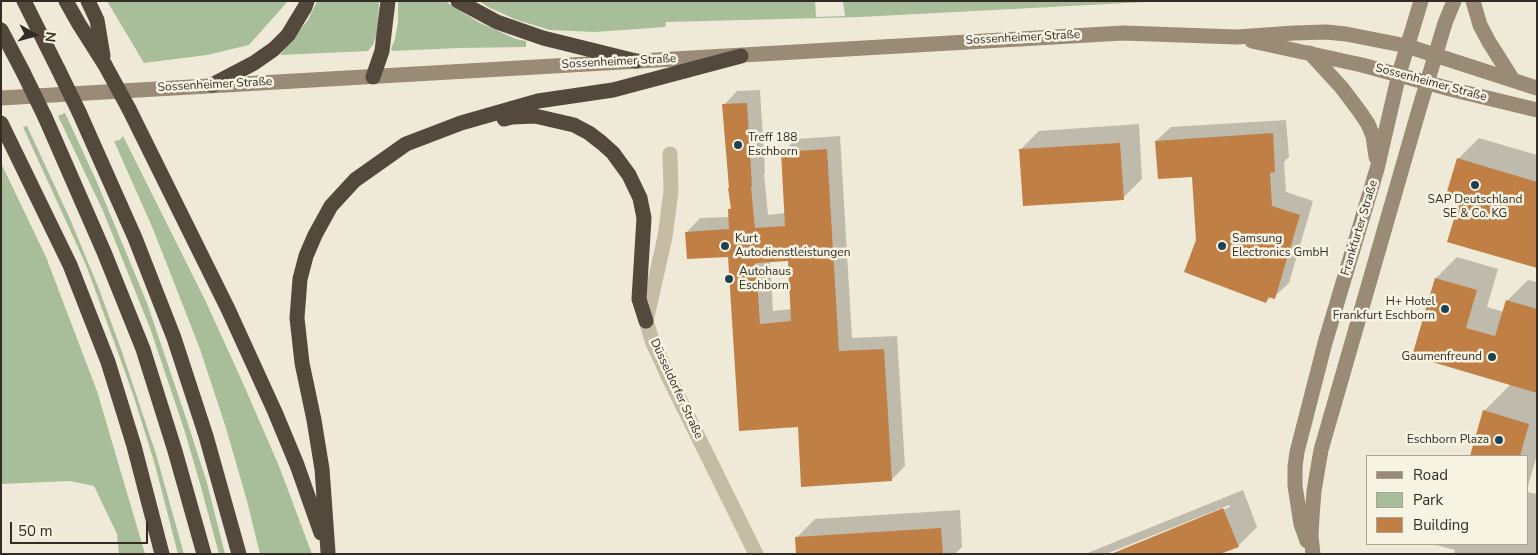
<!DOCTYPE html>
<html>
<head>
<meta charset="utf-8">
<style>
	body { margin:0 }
	#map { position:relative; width:1538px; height:555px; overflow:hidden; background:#efead7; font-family:"Nunito Sans",sans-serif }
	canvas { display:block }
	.frame { position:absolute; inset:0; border:2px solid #322c25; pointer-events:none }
	.legend { position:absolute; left:1366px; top:455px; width:162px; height:90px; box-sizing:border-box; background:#f7f3e3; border:1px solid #a8a397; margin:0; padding:6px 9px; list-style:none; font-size:15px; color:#322c25 }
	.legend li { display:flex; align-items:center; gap:10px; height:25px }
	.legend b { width:25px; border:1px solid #a8a397 }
	.north { position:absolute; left:10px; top:10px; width:50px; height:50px; -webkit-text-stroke:4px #f7f3e3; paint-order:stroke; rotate:97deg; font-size:14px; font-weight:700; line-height:20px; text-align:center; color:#322c25 }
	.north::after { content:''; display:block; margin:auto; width:18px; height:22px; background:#322c25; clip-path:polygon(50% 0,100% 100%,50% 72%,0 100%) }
	.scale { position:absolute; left:10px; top:522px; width:138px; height:22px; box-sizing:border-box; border:2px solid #322c25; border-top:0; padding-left:6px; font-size:15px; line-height:18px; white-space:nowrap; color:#322c25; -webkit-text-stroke:4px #f7f3e3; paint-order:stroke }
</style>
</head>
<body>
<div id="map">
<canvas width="1538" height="555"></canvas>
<div class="frame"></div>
<ul class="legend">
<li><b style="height:6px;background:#9a8b76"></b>Road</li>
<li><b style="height:14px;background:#a8bd99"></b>Park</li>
<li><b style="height:14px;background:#c07f45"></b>Building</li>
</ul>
<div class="north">N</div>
<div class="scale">50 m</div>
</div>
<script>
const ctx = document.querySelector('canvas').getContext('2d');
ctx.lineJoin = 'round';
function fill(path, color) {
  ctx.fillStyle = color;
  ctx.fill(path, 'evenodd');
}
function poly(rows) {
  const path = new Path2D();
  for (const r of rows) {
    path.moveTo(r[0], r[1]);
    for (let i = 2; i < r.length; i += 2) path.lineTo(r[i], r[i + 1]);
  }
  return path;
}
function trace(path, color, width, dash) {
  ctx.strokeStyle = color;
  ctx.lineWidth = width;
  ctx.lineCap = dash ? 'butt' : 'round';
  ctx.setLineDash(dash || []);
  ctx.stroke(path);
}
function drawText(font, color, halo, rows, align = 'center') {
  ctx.font = font + ' "Nunito Sans",sans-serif';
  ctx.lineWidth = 5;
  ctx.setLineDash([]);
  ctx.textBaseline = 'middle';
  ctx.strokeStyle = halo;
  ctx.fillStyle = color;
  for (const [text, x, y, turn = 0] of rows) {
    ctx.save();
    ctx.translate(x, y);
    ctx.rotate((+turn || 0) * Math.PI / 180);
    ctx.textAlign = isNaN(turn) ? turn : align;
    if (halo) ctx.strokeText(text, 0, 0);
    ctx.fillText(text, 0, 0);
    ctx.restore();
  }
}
const green = poly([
	[107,1,288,1,249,45,207,55,144,63],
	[317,1,379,1,378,32,373,45,368,51,280,55,308,20],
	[398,1,445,1,478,22,516,39,526,41,526,47,459,48,393,51,391,49,395,39,398,22],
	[479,1,815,1,816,17,845,16,843,1,1165,1,860,17,666,22,665,27,595,32,550,30,517,20,490,8],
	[65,113,96,180,147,303,188,424,207,483,225,554,219,554,201,487,184,429,150,328,103,211,58,116],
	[27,126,70,219,99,289,122,352,156,454,184,554,178,554,155,465,133,394,86,265,23,127],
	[123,136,206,302,242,381,279,466,312,554,260,554,247,501,226,428,200,349,153,229,114,141,120,140],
	[1,163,46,257,97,391,145,554,119,554,117,534,94,486,70,481,1,484]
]);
const shadow = poly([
	[760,90,765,172,764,173,768,215,786,213,782,153,796,139,840,136,852,338,897,336,905,466,891,480,799,426,729,255,687,232,700,218,730,217,729,209,732,207,724,105,737,91],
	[789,260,792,309,773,311,770,261],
	[1286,120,1289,157,1284,162,1286,192,1313,201,1289,283,1274,297,1271,297,1266,302,1197,241,1193,176,1156,141,1171,127],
	[1139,124,1142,179,1123,198,1020,150,1039,131],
	[1479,138,1537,155,1537,266,1461,198,1458,159],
	[1457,257,1498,269,1487,307,1504,312,1507,301,1528,280,1537,282,1537,455,1527,489,1527,456,1471,456,1484,411,1511,384,1413,355,1436,278],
	[1243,490,1257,527,1238,546,1112,554,1230,507,1229,505,1106,554,1085,554],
	[1527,492,1537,494,1537,554,1454,554,1455,550,1432,544,1527,544],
	[960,510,962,547,955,554,797,554,796,538,815,519]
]);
const building = poly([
	[747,103,752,186,751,187,755,228,785,226,781,152,827,149,839,351,884,349,892,481,801,487,798,427,739,431,728,257,687,259,685,232,729,229,728,209,731,209,728,188,729,188,722,104],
	[788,261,791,321,760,324,756,263],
	[1273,133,1275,172,1270,173,1272,206,1300,215,1275,299,1268,297,1266,303,1184,272,1196,240,1192,177,1158,179,1155,141],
	[1120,143,1124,200,1023,206,1019,149],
	[1457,158,1537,182,1537,268,1447,242,1460,199,1446,195],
	[1435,278,1477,290,1466,328,1495,336,1506,300,1537,309,1537,393,1412,356],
	[1483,410,1529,424,1520,456,1470,456],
	[1223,508,1239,547,1220,554,1111,554],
	[941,528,943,554,796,554,795,537]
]);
const street = poly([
	[670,154,671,191,665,237,646,321,653,343,669,378,756,554]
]);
const secondary = poly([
	[1473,1,1480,25,1489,42,1513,80],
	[1252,41,1362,65,1454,90,1537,110],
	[1310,53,1342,88,1360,112,1368,124,1373,136,1376,157],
	[1,98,1123,33,1237,37,1294,33,1326,32,1346,34,1407,46,1537,88],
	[1307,541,1301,524,1295,486,1295,467,1297,452,1325,343,1377,169,1399,74,1421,1],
	[1313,554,1311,536,1312,517,1314,491,1321,450,1418,113,1445,23,1454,1]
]);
const highway = poly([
	[24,1,58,69],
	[66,1,79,24,105,65],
	[88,1,97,20,103,56],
	[458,1,497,22,543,38,636,61],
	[1,30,23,72],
	[373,77,382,51,388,1],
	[212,85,254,63,274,49,288,35,305,7,307,1],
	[129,109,228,309,275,412,297,465,321,533],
	[79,112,135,238,174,338,206,436,239,554],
	[45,117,104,252,143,349,175,451,204,554],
	[504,119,512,117,535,116,574,125,589,133,602,143,613,153,629,175,640,198,644,218,639,299,646,321],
	[1,123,70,265,108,362,134,446,162,554],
	[328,552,322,469,314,420,302,363,297,318,300,279,306,256,315,235,331,206,355,180,406,144,461,123,538,101,613,90,741,56]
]);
const highwayBridge = poly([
	[105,65,129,109],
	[58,69,79,112],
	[23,72,45,117]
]);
const markers = [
	[738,145,5,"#1e4251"],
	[1475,185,5,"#1e4251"],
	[725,246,5,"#1e4251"],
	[1222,246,5,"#1e4251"],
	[729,279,5,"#1e4251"],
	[1445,309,5,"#1e4251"],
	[1492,357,5,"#1e4251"],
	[1499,440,5,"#1e4251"]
];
const streetNames = [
	["Sossenheimer Straße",1023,38,-3],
	["Sossenheimer Straße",619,62,-3],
	["Sossenheimer Straße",1431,83,15],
	["Sossenheimer Straße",215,85,-3],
	["Frankfurter Straße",1360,228,-73],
	["Düsseldorfer Straße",676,389,65]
];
const poiNames = [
	["Treff 188",748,138],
	["Eschborn",748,152],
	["SAP Deutschland",1475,200,"center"],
	["SE & Co. KG",1475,214,"center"],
	["Kurt",735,239],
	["Autodienstleistungen",735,253],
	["Samsung",1232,239],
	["Electronics GmbH",1232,253],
	["Autohaus",739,272],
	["Eschborn",739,286],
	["H+ Hotel",1435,302,"right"],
	["Frankfurt Eschborn",1435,316,"right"],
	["Gaumenfreund",1482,357,"right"],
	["Eschborn Plaza",1489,440,"right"]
];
fill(green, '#a8bd99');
fill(shadow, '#0003');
fill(building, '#c07f45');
trace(street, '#c6bca4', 15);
trace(secondary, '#9a8b76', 15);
trace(highway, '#53493d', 15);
trace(highwayBridge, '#53493d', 15);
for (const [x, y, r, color] of markers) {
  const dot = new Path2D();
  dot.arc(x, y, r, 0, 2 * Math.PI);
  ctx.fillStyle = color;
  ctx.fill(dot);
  trace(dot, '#f7f3e3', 2);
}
drawText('12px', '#322c25', '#f7f3e3', streetNames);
drawText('12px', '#322c25', '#f7f3e3', poiNames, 'left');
</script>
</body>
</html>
